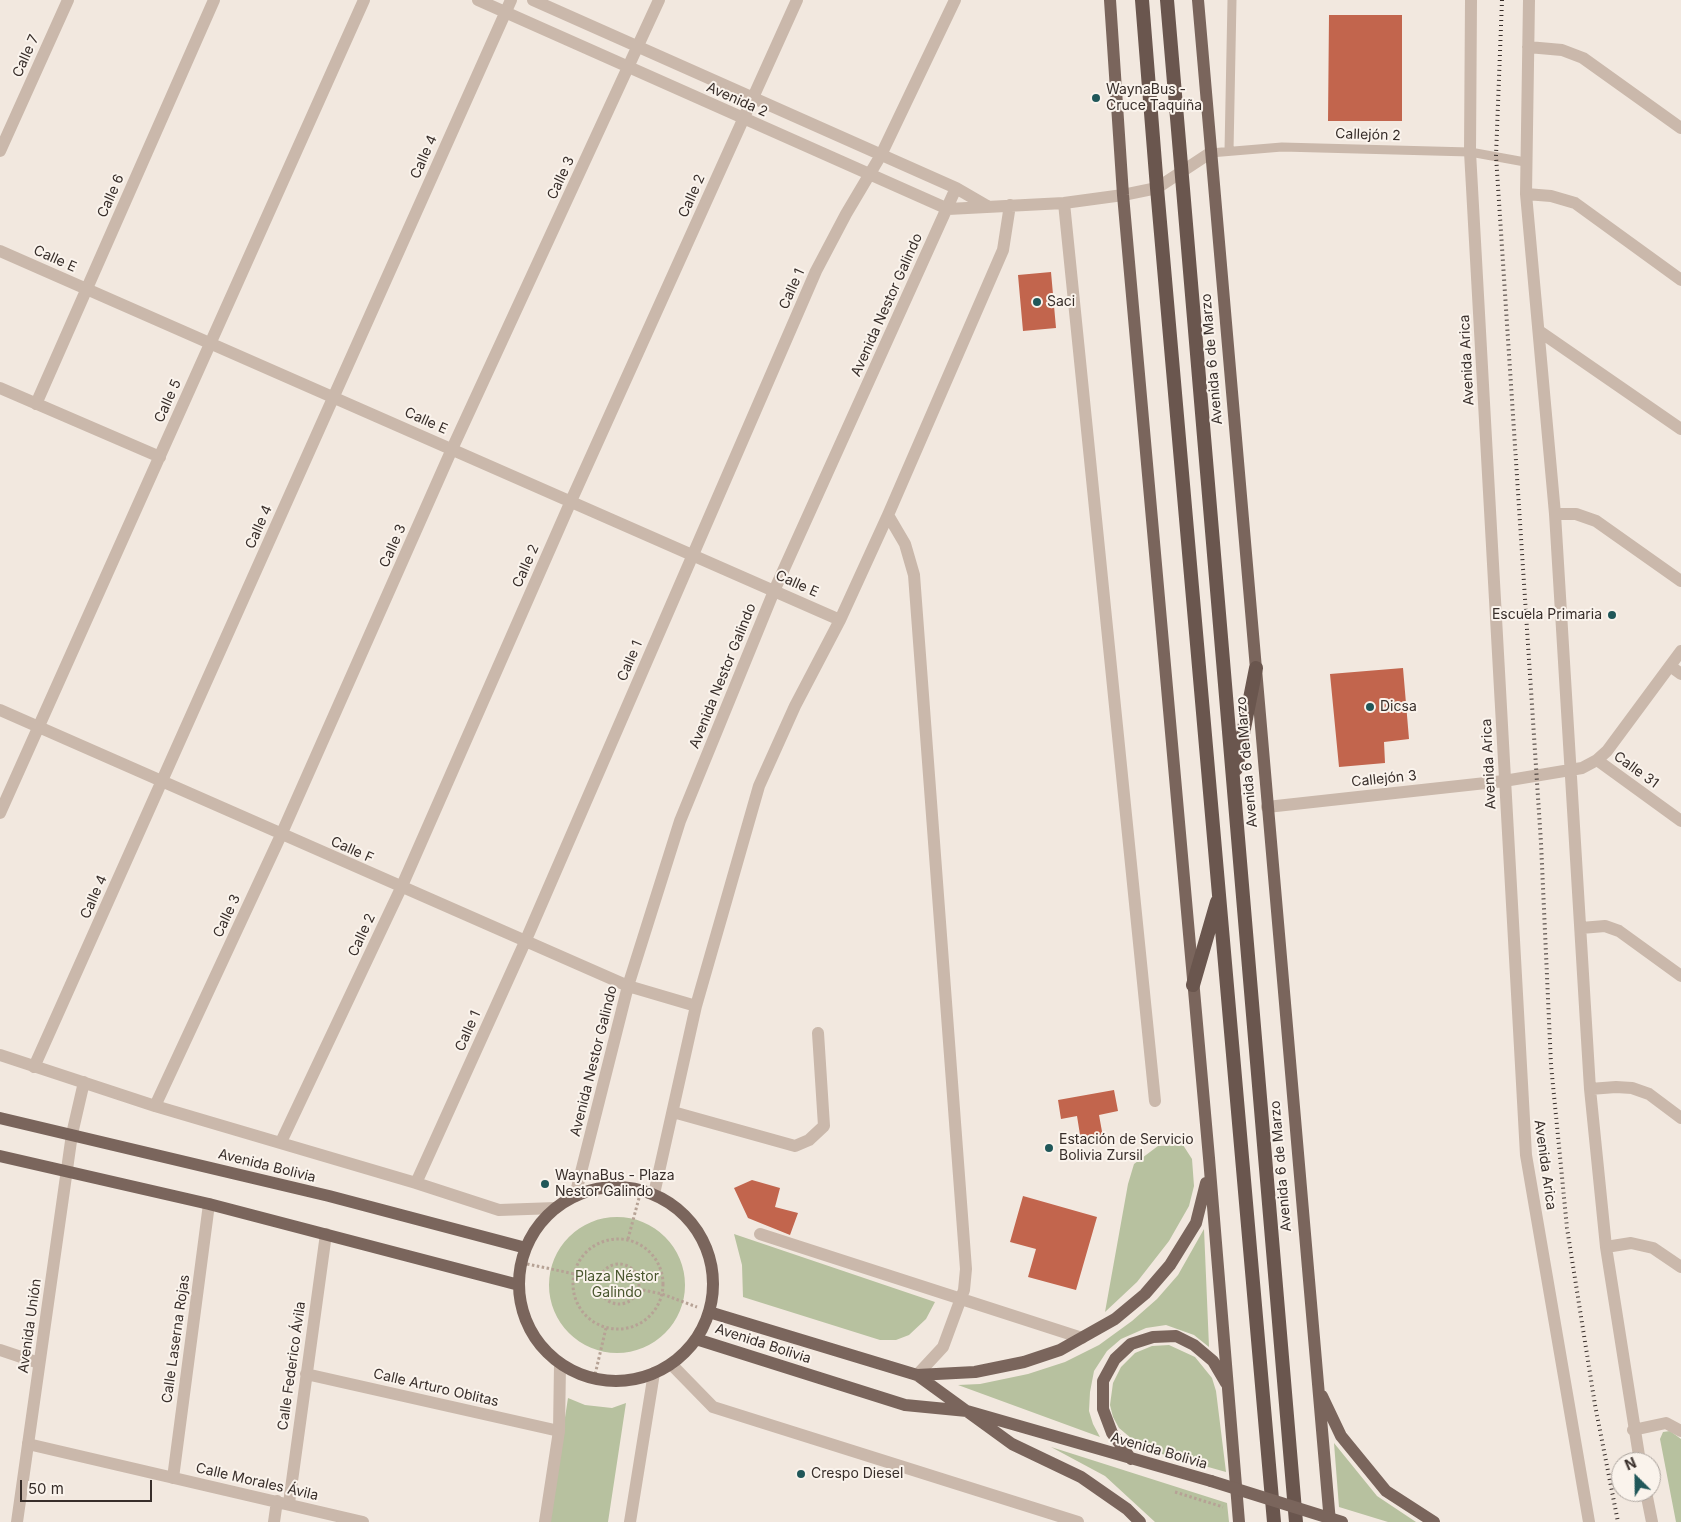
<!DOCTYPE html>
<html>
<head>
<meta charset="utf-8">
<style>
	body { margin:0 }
	#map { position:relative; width:1681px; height:1522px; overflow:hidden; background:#f2e8df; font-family:Inter,sans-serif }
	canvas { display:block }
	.north { position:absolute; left:1611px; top:1452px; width:50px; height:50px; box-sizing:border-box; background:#faf3ec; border:1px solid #aca49e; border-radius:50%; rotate:337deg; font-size:14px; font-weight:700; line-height:20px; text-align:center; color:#382e2a }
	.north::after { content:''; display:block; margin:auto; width:18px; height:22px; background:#205759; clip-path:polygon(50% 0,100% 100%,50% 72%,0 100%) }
	.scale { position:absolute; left:20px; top:1480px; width:132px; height:22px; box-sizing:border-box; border:2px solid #382e2a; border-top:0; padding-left:6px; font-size:15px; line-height:18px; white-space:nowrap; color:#382e2a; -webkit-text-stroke:4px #faf3ec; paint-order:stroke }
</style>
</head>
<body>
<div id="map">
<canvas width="1681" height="1522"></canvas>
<div class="north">N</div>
<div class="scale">50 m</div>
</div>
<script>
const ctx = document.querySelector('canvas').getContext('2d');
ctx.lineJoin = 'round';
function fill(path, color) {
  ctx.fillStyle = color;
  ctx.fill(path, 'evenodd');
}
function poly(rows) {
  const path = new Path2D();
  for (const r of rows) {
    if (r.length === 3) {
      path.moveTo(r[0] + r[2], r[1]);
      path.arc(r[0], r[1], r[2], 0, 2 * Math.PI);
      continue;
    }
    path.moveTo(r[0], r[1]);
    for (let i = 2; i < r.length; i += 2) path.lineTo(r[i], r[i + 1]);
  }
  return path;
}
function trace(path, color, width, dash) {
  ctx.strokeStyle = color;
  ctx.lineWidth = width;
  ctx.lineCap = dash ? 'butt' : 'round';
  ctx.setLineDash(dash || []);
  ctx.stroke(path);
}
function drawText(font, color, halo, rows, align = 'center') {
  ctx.font = font + ' Inter,sans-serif';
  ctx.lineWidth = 4;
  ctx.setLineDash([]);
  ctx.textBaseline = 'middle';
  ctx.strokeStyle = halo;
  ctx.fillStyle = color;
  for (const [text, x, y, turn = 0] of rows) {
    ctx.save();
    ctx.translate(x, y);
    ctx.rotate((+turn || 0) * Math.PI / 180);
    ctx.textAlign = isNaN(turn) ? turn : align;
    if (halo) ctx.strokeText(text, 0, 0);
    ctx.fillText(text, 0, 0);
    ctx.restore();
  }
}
const green = poly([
	[1183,1145,1192,1159,1194,1186,1189,1206,1169,1241,1137,1282,1105,1312,1128,1184,1134,1164,1158,1146],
	[617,1285,68],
	[1204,1229,1209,1347,1194,1335,1166,1325,1146,1328,1121,1339,1107,1351,1094,1371,1090,1392,1089,1411,1093,1424,1100,1437,958,1385,980,1384,1028,1374,1065,1362,1099,1345,1132,1321,1157,1299,1178,1275],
	[734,1234,935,1302,926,1319,909,1335,896,1340,880,1340,743,1297,742,1265],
	[1169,1345,1195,1357,1212,1378,1216,1391,1226,1472,1144,1449,1119,1428,1113,1417,1110,1405,1113,1383,1121,1367,1135,1353,1152,1346],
	[568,1398,585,1405,612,1408,626,1403,608,1522,549,1522],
	[1670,1431,1681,1439,1681,1522,1676,1522,1660,1439,1663,1432],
	[1334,1443,1377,1496,1416,1522,1388,1522,1339,1507],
	[1051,1447,1227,1503,1229,1522,1155,1522,1105,1476]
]);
const building = poly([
	[1329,15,1402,15,1402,121,1328,121],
	[1051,272,1056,328,1023,331,1018,275],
	[1403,668,1409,739,1384,742,1385,763,1339,767,1330,674],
	[1114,1090,1118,1111,1099,1115,1103,1137,1081,1141,1077,1116,1061,1119,1058,1100],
	[752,1180,780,1188,775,1207,798,1213,790,1235,748,1218,734,1188],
	[1023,1196,1097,1217,1076,1290,1028,1277,1036,1249,1010,1242]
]);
const path = poly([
	[618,1284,45],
	[628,1239,639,1198],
	[527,1264,599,1279],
	[619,1284,20],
	[638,1289,662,1294,697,1307],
	[594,1379,606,1328],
	[1175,1492,1223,1507]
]);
const service = poly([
	[1229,151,1232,0],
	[1210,153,1282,147,1470,152,1525,162]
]);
const minor = poly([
	[478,0,948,209,1064,203,1123,195,1157,188,1210,153],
	[533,0,956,188,987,206],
	[1471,0,1470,152,1526,1155,1589,1522],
	[1529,0,1526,194,1555,514,1590,1089,1606,1247,1640,1462],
	[1528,47,1562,50,1583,58,1681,128],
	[0,151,68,0],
	[1526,194,1551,196,1575,203,1681,280],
	[1064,203,1155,1101],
	[0,251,840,620],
	[1539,331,1681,429],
	[0,388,160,457],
	[36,404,214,0],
	[1555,514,1576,514,1596,521,1681,581],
	[888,515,905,544,914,575,966,1269,964,1290,943,1347,917,1375],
	[1670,666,1681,674],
	[0,710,628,986,696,1006],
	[1597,760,1681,821],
	[1267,807,1504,781,1582,768,1597,760,1607,751,1681,651],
	[0,813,364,0],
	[1581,928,1605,926,1619,931,1681,976],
	[0,1055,155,1106,416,1183,499,1210,556,1208],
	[34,1067,511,0],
	[1590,1089,1616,1087,1632,1088,1649,1094,1681,1118],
	[155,1106,281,835,452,449,659,0],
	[673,1112,795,1146,809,1140,824,1126,818,1033],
	[72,1134,84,1082],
	[281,1142,401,888,571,501,797,0],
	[416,1183,525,942,816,271,846,214,881,155,955,0],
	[654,1194,696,1006,759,786,795,706,840,620,888,515,1003,250,1010,205],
	[575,1196,628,986,680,821,774,591,956,188],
	[760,1234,1082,1338],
	[1606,1247,1631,1243,1653,1248,1681,1267],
	[0,1350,39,1363],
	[671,1364,713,1407,1078,1522],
	[306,1374,559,1431],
	[1633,1430,1666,1423,1681,1431],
	[28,1444,363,1522],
	[173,1478,209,1204],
	[1646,1492,1652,1522],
	[289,1503,326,1234],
	[274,1522,277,1501]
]);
const tertiary = poly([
	[17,1522,72,1134],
	[545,1522,559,1431,560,1364],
	[630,1522,654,1373]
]);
const primary = poly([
	[1110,0,1123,195,1209,1158,1239,1522],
	[1198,0,1330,1522],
	[0,1118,329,1196,526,1248],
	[0,1156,209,1204,519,1285],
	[616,1284,97],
	[709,1312,917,1375,1012,1444,1081,1477,1127,1509,1140,1522],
	[696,1339,905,1405,967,1411,1211,1481],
	[917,1375,975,1372,1024,1362,1060,1350,1115,1319,1145,1294,1170,1265,1196,1223,1206,1183],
	[1322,1396,1341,1436,1386,1491,1434,1522],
	[1131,1459,1112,1433,1103,1409,1103,1381,1115,1359,1131,1344,1153,1337,1176,1336,1194,1345,1213,1361,1226,1383]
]);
const trunk = poly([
	[1142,0,1157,188,1274,1522],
	[1167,0,1296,1522],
	[1236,769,1256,668],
	[1193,985,1217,902]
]);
const rail = poly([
	[1502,0,1496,156,1541,843,1551,1065,1567,1228,1595,1405,1618,1522]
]);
const primaryBridge = poly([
	[1211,1481,1342,1522]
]);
const markers = [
	[1096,98,5,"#205759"],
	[1037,302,5,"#205759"],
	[1612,615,5,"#205759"],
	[1370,707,5,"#205759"],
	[1049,1148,5,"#205759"],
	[545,1184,5,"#205759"],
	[801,1474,5,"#205759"]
];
const streetNames = [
	["Calle 7",26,56,-66],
	["Avenida 2",737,100,24],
	["Callejón 2",1368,135,2],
	["Calle 4",424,157,-66],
	["Calle 3",561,178,-65],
	["Calle 6",111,196,-66],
	["Calle 2",692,196,-66],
	["Calle E",55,259,24],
	["Calle 1",792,289,-66],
	["Avenida Nestor Galindo",887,305,-66],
	["Avenida 6 de Marzo",1212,359,-95],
	["Avenida Arica",1467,360,-93],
	["Calle 5",168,401,-66],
	["Calle E",426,421,24],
	["Calle 4",259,527,-66],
	["Calle 3",393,546,-66],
	["Calle 2",526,566,-66],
	["Calle E",797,584,24],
	["Calle 1",630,661,-67],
	["Avenida Nestor Galindo",723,676,-68],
	["Avenida 6 de Marzo",1247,762,-95],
	["Avenida Arica",1489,764,-93],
	["Calle 31",1636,770,36],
	["Callejón 3",1384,779,-6],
	["Calle F",352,850,24],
	["Calle 4",94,897,-66],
	["Calle 3",227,916,-65],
	["Calle 2",362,935,-65],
	["Calle 1",468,1031,-66],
	["Avenida Nestor Galindo",594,1061,-76],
	["Avenida Arica",1545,1165,82],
	["Avenida Bolivia",267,1166,14],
	["Avenida 6 de Marzo",1281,1166,-95],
	["Avenida Unión",30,1326,-82],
	["Calle Laserna Rojas",176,1339,-82],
	["Avenida Bolivia",763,1344,18],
	["Calle Federico Ávila",292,1366,-82],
	["Calle Arturo Oblitas",436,1388,13],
	["Avenida Bolivia",1159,1451,16],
	["Calle Morales Ávila",257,1482,13]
];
const poiNames = [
	["WaynaBus -",1106,90],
	["Cruce Taquiña",1106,106],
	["Saci",1047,302],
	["Escuela Primaria",1602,615,"right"],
	["Dicsa",1380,707],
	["Estación de Servicio",1059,1140],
	["Bolivia Zursil",1059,1156],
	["WaynaBus - Plaza",555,1176],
	["Nestor Galindo",555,1192],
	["Crespo Diesel",811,1474]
];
const parkNames = [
	["Plaza Néstor",617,1277],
	["Galindo",617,1293]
];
fill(green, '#b7c19f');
fill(building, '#c2654d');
trace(path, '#b6a295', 3, [2.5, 2.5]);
trace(service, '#cab8ab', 9);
trace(minor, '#cab8ab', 12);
trace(tertiary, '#cab8ab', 12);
trace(primary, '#7a655c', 12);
trace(trunk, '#6a564e', 14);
trace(rail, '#382e2a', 4, [1, 4]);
trace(primaryBridge, '#7a655c', 12);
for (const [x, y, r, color] of markers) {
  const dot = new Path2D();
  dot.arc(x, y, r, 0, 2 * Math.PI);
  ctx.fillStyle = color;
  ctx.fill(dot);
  trace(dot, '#faf3ec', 2);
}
drawText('14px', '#382e2a', '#faf3ec', streetNames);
drawText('14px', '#382e2a', '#faf3ec', poiNames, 'left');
drawText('14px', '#49562e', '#faf3ec', parkNames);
</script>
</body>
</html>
